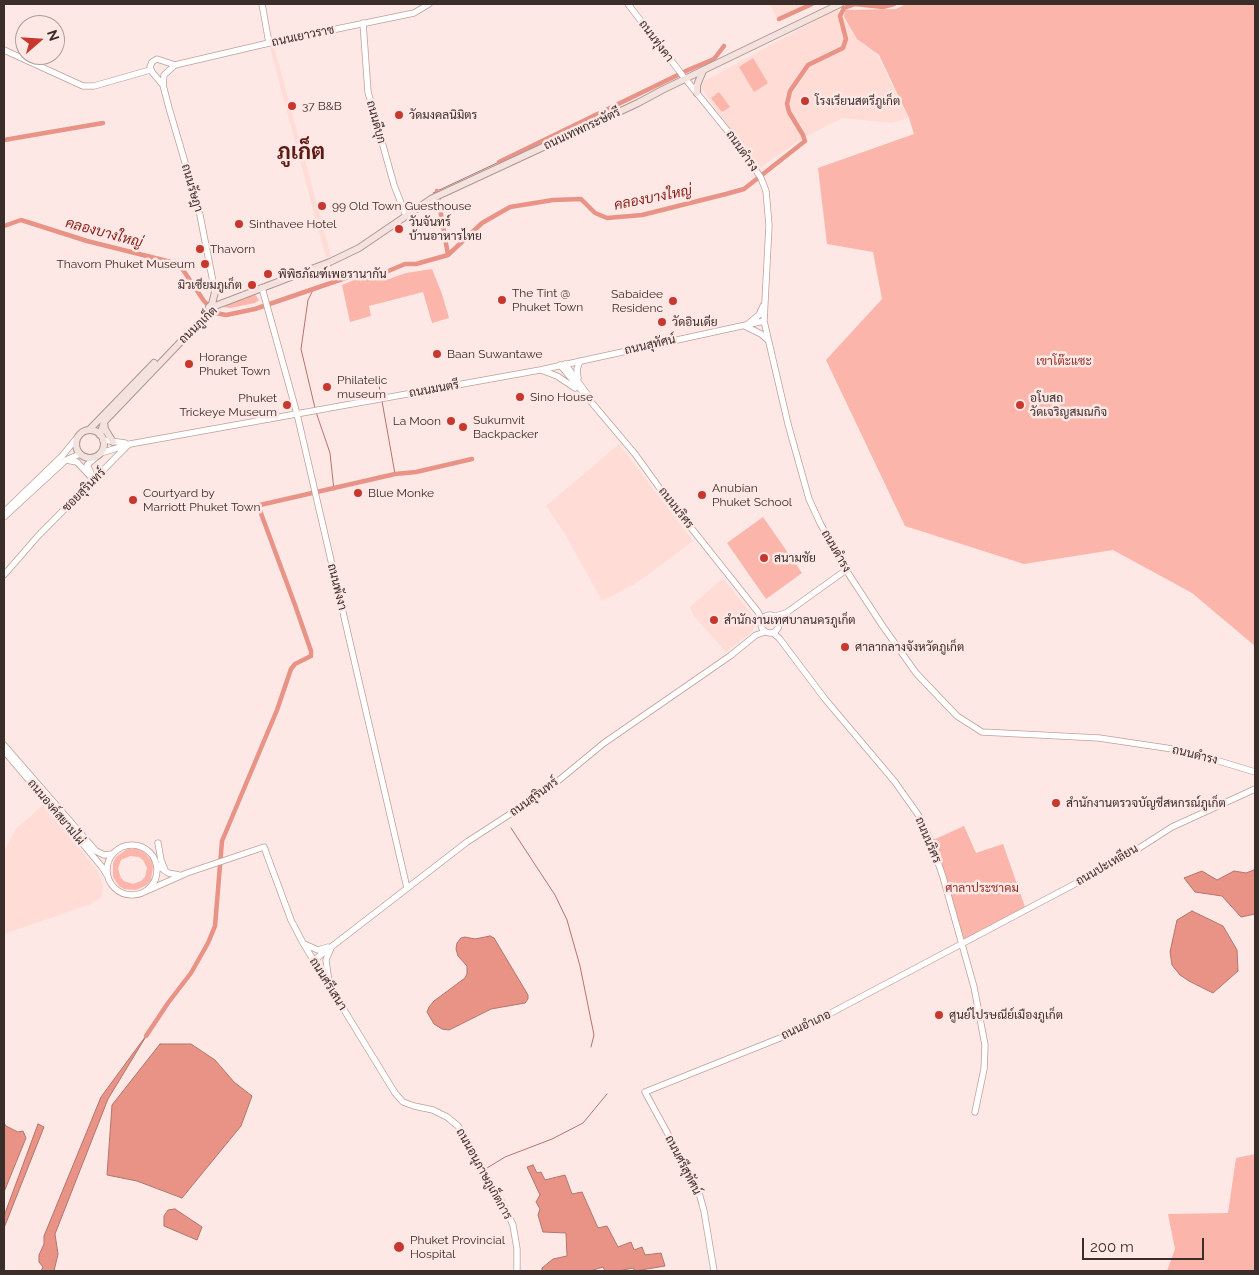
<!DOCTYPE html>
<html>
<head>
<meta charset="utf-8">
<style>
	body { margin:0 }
	#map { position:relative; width:1259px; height:1275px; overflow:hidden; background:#fee8e5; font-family:Raleway,sans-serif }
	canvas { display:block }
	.frame { position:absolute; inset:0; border:5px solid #3a2d2a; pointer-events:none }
	.north { position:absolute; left:15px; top:15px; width:50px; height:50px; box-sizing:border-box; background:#fee8e5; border:1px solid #b09d9a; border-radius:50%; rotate:71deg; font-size:14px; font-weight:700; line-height:20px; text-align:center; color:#3a2d2a }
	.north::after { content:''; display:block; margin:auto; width:18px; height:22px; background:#c6382e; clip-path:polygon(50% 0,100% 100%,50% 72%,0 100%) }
	.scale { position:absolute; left:1082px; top:1238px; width:122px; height:22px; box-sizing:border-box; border:2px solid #3a2d2a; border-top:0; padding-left:6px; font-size:15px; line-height:18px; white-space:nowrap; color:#3a2d2a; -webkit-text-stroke:4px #fee8e5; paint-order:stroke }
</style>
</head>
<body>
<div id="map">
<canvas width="1259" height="1275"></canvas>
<div class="frame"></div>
<div class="north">N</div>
<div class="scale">200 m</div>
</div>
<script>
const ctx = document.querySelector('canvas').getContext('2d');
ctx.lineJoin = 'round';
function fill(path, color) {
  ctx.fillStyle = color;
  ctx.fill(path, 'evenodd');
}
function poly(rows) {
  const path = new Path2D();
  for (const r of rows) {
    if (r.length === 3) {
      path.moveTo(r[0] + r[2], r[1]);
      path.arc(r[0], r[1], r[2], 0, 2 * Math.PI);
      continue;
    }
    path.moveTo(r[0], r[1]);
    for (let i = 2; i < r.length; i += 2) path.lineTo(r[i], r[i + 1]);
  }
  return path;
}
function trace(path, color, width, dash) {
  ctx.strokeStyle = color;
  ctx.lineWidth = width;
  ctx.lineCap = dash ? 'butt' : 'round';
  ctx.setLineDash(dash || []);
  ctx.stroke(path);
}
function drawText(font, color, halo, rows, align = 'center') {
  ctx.font = font + ' Raleway,Sarabun,sans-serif';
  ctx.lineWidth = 5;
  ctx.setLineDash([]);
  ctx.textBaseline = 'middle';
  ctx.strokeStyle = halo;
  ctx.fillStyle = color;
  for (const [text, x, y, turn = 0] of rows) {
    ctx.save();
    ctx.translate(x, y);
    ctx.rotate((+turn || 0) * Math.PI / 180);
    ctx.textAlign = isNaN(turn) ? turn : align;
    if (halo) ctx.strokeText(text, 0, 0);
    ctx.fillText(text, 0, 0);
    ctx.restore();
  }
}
const built = poly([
	[770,4,806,4,777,18],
	[837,9,857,39,878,56,908,118,892,123,842,118,801,139,756,171,699,84],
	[273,43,331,256,326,258,269,44],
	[619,444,693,541,649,574,631,586,602,601,565,534,546,506],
	[723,578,755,619,753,631,726,652,693,615,690,607],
	[43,805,98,871,103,885,102,897,91,904,4,934,4,851,16,829]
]);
const green = poly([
	[906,4,1255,4,1255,646,1192,593,1113,550,1024,564,905,526,826,360,882,299,873,252,827,244,818,168,914,134,909,118,879,55,857,39,844,17,845,10,896,9],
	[753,58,768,83,754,92,739,67],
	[719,92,730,107,722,112,711,98],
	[432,269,442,294,449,318,432,323,423,292,369,306,371,316,350,322,342,285,357,279,389,279,406,273],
	[254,293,259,300,255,303,230,308,215,306],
	[763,517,802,573,766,599,727,543],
	[964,826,976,853,1003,844,1025,907,962,941,933,840],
	[127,849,138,849,144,852,152,861,153,867,151,880,147,885,136,890,124,889,119,886,113,877,113,863,116,857],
	[130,856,139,857,143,860,147,868,145,877,141,881,133,884,124,881,121,878,118,869,121,860],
	[1255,1154,1255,1271,1167,1271,1175,1249,1168,1214,1228,1213,1236,1158]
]);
const water = poly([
	[1254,870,1255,872,1255,914,1241,917,1222,896,1195,892,1184,878,1202,871,1217,880,1234,871,1246,873,1254,870],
	[1192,911,1223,926,1237,950,1238,971,1213,993,1189,981,1180,975,1172,965,1170,952,1177,920,1192,911],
	[490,936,494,938,528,995,528,999,525,1003,491,1009,449,1030,442,1029,434,1024,427,1012,429,1007,434,1001,465,978,467,974,467,966,458,956,456,949,457,943,461,938,465,937,475,939,490,936],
	[148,1033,108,1099,55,1234,58,1254,54,1271,41,1271,43,1267,39,1262,39,1255,44,1244,44,1236,101,1097,148,1033],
	[160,1044,191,1044,215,1060,234,1082,252,1096,241,1126,182,1198,137,1181,107,1175,112,1105,160,1044],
	[4,1123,6,1126,18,1132,23,1131,26,1138,4,1192,4,1123],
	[38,1124,44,1127,4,1228,4,1216,38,1124],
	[533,1165,537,1173,541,1172,545,1180,565,1175,572,1194,582,1192,598,1228,607,1226,618,1247,631,1242,634,1250,642,1247,645,1255,661,1253,665,1266,635,1271,633,1268,618,1271,605,1271,603,1267,590,1271,542,1271,542,1268,553,1259,567,1256,566,1233,543,1232,538,1215,540,1209,536,1202,540,1195,527,1167,533,1165],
	[175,1209,202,1227,197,1240,164,1226,164,1216,168,1210,175,1209]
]);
const stream = poly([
	[433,193,499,162],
	[313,290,308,300,301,349,315,408],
	[379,385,381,397],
	[382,401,395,474],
	[316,412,330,453,334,490],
	[511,828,555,895,567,920,580,966,594,1035,591,1047],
	[487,1168,505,1157,552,1139,583,1123,607,1094]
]);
const canal = poly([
	[779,19,812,4],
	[4,140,103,123],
	[499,162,688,70,714,59,724,46],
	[437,191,448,255],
	[4,226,21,220,87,241,179,264,204,301,216,313,226,315,255,309,360,273,386,272,405,264,416,264,448,255,482,223,510,207,553,200,581,199,595,213,607,218,642,215,726,194,744,189,805,141,803,135,789,112,787,104,790,91,808,65,843,48,846,39,840,16,844,8,855,4,883,7,894,4],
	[146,1036,168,1003,191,973,208,943,215,926,222,841,277,710,291,669,295,664,311,656,311,651,295,605,259,508,260,505,395,474,416,472,472,459]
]);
const secondary = poly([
	[262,4,269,43],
	[628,4,683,76,739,145,761,178,766,191,769,225,764,321,788,424,809,499,820,523,846,570,882,625,916,673,957,716,982,732,1099,738,1186,751,1255,772],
	[363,23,368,92,394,185,406,216],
	[4,50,83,86,94,86,150,70],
	[175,65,157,59,152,62,150,67,152,72,163,85,169,108,199,210,215,292],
	[163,85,164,75,175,65,269,43,414,13,429,4],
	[262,288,297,414,407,888],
	[749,323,759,315,763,306],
	[745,326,761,334,768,340],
	[565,364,590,398],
	[560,365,635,454,661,490,758,612,762,620],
	[541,370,557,376,575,388],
	[578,378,577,369,580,361],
	[103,440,125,443],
	[101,453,130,444,540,370,764,321],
	[66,460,77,462,90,476,95,478],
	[91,473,87,465,95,458],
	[4,512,62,456,76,439],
	[4,517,66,460,80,454],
	[4,575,38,536,128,445],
	[770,624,9],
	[776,616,786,613,846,570],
	[773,633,779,638,825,699,895,782,919,816,930,839,943,877,974,987,985,1045,984,1069,975,1112],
	[4,745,96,851,104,855,112,854],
	[4,751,63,820,102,867,107,875],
	[158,843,161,860,165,870],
	[132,870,25],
	[157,865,168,873,179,875],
	[144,892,187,873,264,847,291,920,303,943,395,1093,403,1102,414,1106,433,1110,447,1117,458,1126,466,1138,506,1210,513,1225,517,1249,517,1271],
	[304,944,318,950,328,947],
	[313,961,467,842,547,790,604,743,730,656,756,635,765,632],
	[329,983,326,960,331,948],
	[714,1271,704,1211,698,1189,645,1092,795,1032,1122,859,1172,827,1255,789]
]);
const primary = poly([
	[697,93,697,85,703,71],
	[209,307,212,304,215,292],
	[104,423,105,429,113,442],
	[90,444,14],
	[89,430,154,363],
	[100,435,104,422,215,306,330,262,359,248,431,199,638,103,662,90,840,4]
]);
const markers = [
	[805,101,5,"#c6382e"],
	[292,106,5,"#c6382e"],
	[399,115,5,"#c6382e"],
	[322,206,5,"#c6382e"],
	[239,224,5,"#c6382e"],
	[399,229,5,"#c6382e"],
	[200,249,5,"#c6382e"],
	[205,264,5,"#c6382e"],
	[268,274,5,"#c6382e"],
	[252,285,5,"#c6382e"],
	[502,300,5,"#c6382e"],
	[673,301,5,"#c6382e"],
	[662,322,5,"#c6382e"],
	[437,354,5,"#c6382e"],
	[189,364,5,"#c6382e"],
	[327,387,5,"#c6382e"],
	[520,397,5,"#c6382e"],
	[287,405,5,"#c6382e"],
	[1020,405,5,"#c6382e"],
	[451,421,5,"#c6382e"],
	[463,427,5,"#c6382e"],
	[358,493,5,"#c6382e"],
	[702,495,5,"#c6382e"],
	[133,500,5,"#c6382e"],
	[764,558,5,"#c6382e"],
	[714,620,5,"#c6382e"],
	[845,647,5,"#c6382e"],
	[1056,803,5,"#c6382e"],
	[939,1015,5,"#c6382e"],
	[399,1247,6,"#c6382e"]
];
const streetNames = [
	["ถนนเยาวราช",303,36,-12],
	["ถนนทุ่งคา",656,41,53],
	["ถนนดีบุก",376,122,75],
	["ถนนเทพกระษัตรี",582,129,-25],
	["ถนนดำรง",742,151,55],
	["ถนนรัษฎา",192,188,74],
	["ถนนภูเก็ต",198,325,-44],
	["ถนนสุทัศน์",650,345,-13],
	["ถนนมนตรี",434,389,-10],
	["ซอยสุรินทร์",84,490,-45],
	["ถนนนริศร",676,508,52],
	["ถนนดำรง",836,551,60],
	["ถนนพังงา",337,587,76],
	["ถนนดำรง",1195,755,14],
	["ถนนสุรินทร์",534,797,-36],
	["ถนนองค์สยามไผ่",56,812,50],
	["ถนนนริศร",928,840,67],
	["ถนนปะเหลียน",1107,865,-30],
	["ถนนศรีเสนา",328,984,58],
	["ถนนอำเภอ",806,1025,-25],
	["ถนนศรีสุทัศน์",683,1165,63],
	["ถนนอนุภาษภูเก็ตการ",484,1174,61]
];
const poiNames = [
	["โรงเรียนสตรีภูเก็ต",815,101],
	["37 B&B",302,106],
	["วัดมงคลนิมิตร",409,115],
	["99 Old Town Guesthouse",332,206],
	["วันจันทร์",409,222],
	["บ้านอาหารไทย",409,236],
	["Sinthavee Hotel",249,224],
	["Thavorn",210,249],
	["Thavorn Phuket Museum",195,264,"right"],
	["พิพิธภัณฑ์เพอรานากัน",278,274],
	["มิวเซียมภูเก็ต",242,285,"right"],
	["The Tint @",512,293],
	["Phuket Town",512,307],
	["Sabaidee",663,294,"right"],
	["Residenc",663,308,"right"],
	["วัดอินเดีย",672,322],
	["Baan Suwantawe",447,354],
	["Horange",199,357],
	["Phuket Town",199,371],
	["Philatelic",337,380],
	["museum",337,394],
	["Sino House",530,397],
	["Phuket",277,398,"right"],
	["Trickeye Museum",277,412,"right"],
	["อุโบสถ",1030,398],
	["วัดเจริญสมณกิจ",1030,412],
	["Sukumvit",473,420],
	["Backpacker",473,434],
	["La Moon",441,421,"right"],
	["Anubian",712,488],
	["Phuket School",712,502],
	["Courtyard by",143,493],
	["Marriott Phuket Town",143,507],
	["Blue Monke",368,493],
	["สนามชัย",774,558],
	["สำนักงานเทศบาลนครภูเก็ต",724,620],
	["ศาลากลางจังหวัดภูเก็ต",855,647],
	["สำนักงานตรวจบัญชีสหกรณ์ภูเก็ต",1066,803],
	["ศูนย์ไปรษณีย์เมืองภูเก็ต",949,1015],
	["Phuket Provincial",410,1240],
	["Hospital",410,1254]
];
const parkNames = [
	["เขาโต๊ะแซะ",1064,361],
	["ศาลาประชาคม",982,888]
];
const waterNames = [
	["คลองบางใหญ่",653,198,-11],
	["คลองบางใหญ่",104,233,15]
];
const townNames = [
	["ภูเก็ต",301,152]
];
fill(built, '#ffdcd6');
fill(green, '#fcb5aa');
fill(water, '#e99387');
trace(water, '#b4746b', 1);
trace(stream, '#b4746b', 1);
trace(canal, '#e99387', 4.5);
trace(secondary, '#c09f9a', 7);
trace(primary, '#ae9691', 8);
trace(secondary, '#fff', 5.5);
trace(primary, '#f4e2df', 6);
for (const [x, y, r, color] of markers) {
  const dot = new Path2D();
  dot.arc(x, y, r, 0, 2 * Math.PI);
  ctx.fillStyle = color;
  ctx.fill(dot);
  trace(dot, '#fee8e5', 2);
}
drawText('12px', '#3a2d2a', '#fee8e5', streetNames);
drawText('12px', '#3a2d2a', '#fee8e5', poiNames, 'left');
drawText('12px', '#922e26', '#fee8e5', parkNames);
drawText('italic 14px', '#88241d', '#fee8e5', waterNames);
drawText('bold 22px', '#5d1913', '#fee8e5', townNames);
</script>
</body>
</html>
